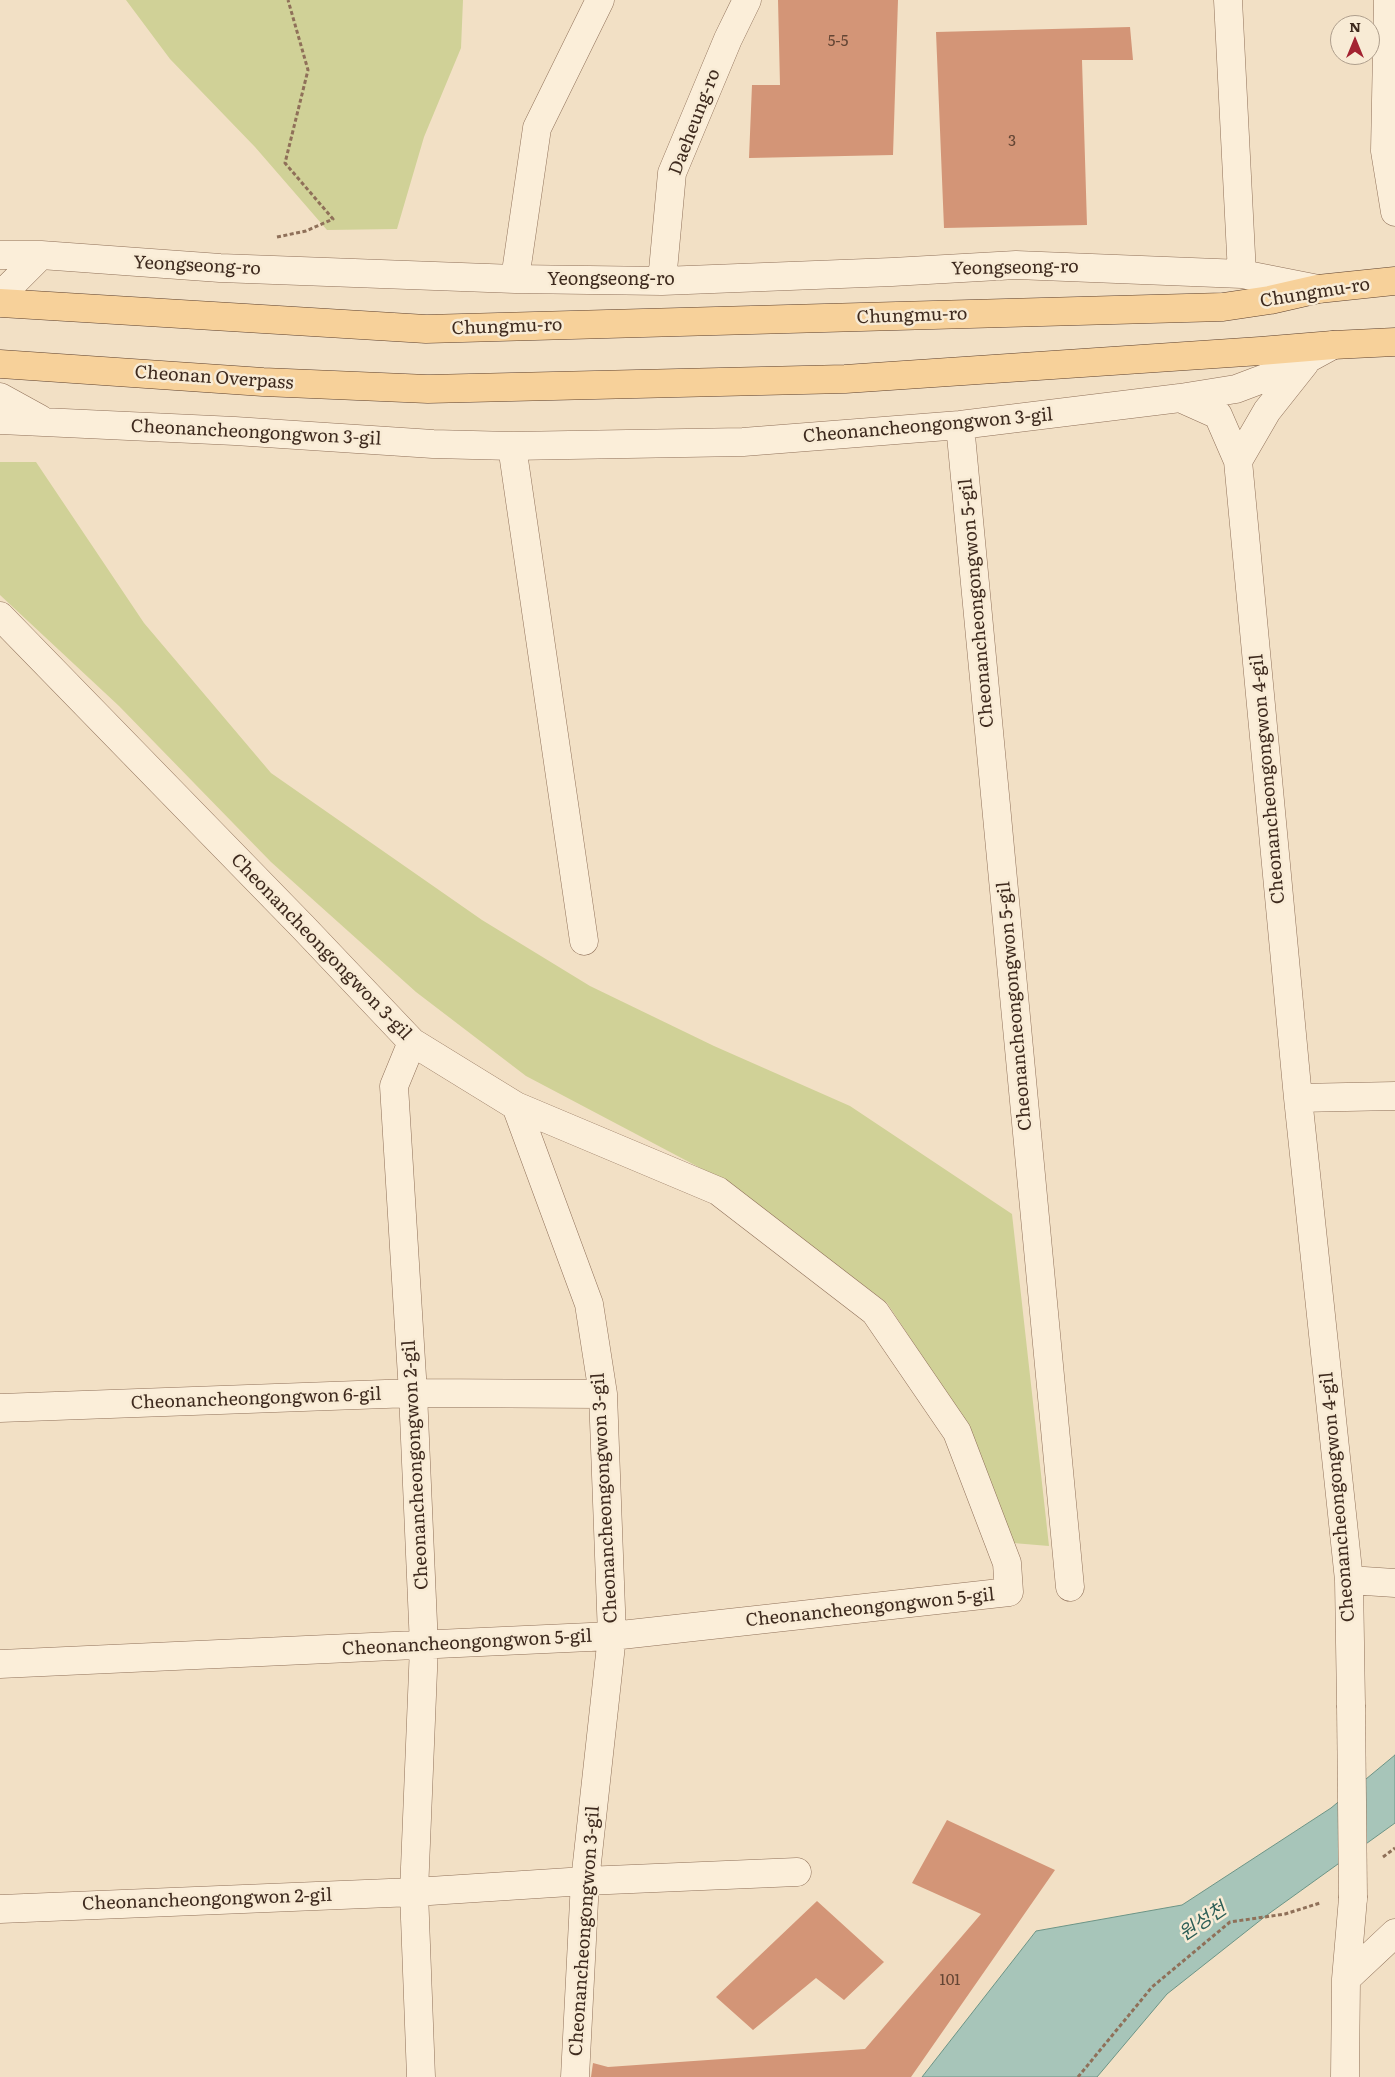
<!DOCTYPE html>
<html>
<head>
<meta charset="utf-8">
<style>
	body { margin:0 }
	#map { position:relative; width:1395px; height:2077px; overflow:hidden; background:#f2e0c5; font-family:Literata,serif }
	canvas { display:block }
	.north { position:absolute; left:1330px; top:15px; width:50px; height:50px; box-sizing:border-box; background:#f8ebd5; border:1px solid #ae9e8c; border-radius:50%; rotate:0deg; font-size:14px; font-weight:700; line-height:20px; text-align:center; color:#3e2a1e }
	.north::after { content:''; display:block; margin:auto; width:18px; height:22px; background:#a32331; clip-path:polygon(50% 0,100% 100%,50% 72%,0 100%) }
</style>
</head>
<body>
<div id="map">
<canvas width="1395" height="2077"></canvas>
<div class="north">N</div>
</div>
<script>
const ctx = document.querySelector('canvas').getContext('2d');
ctx.lineJoin = 'round';
function fill(path, color) {
  ctx.fillStyle = color;
  ctx.fill(path, 'evenodd');
}
function poly(rows) {
  const path = new Path2D();
  for (const r of rows) {
    path.moveTo(r[0], r[1]);
    for (let i = 2; i < r.length; i += 2) path.lineTo(r[i], r[i + 1]);
  }
  return path;
}
function trace(path, color, width, dash) {
  ctx.strokeStyle = color;
  ctx.lineWidth = width;
  ctx.lineCap = dash ? 'butt' : 'round';
  ctx.setLineDash(dash || []);
  ctx.stroke(path);
}
function drawText(font, color, halo, rows, align = 'center') {
  ctx.font = font + ' Literata,"Noto Sans KR",serif';
  ctx.lineWidth = 5;
  ctx.setLineDash([]);
  ctx.textBaseline = 'middle';
  ctx.strokeStyle = halo;
  ctx.fillStyle = color;
  for (const [text, x, y, turn = 0] of rows) {
    ctx.save();
    ctx.translate(x, y);
    ctx.rotate((+turn || 0) * Math.PI / 180);
    ctx.textAlign = isNaN(turn) ? turn : align;
    if (halo) ctx.strokeText(text, 0, 0);
    ctx.fillText(text, 0, 0);
    ctx.restore();
  }
}
const green = poly([
	[126,0,463,0,461,48,424,137,397,229,327,230,255,147,170,59],
	[0,462,36,462,144,623,271,773,482,920,590,986,714,1046,850,1106,1012,1214,1049,1546,1013,1543,971,1430,887,1303,725,1181,526,1076,416,992,271,862,119,706,0,595]
]);
const water = poly([
	[1395,1755,1395,1823,1267,1915,1167,1994,1097,2077,922,2077,1036,1931,1182,1905,1331,1808,1395,1755]
]);
const building = poly([
	[778,0,898,0,893,155,749,158,752,85,780,85],
	[1130,27,1133,60,1082,60,1087,225,944,228,936,32],
	[947,1820,1055,1870,911,2077,591,2077,593,2063,608,2067,865,2049,981,1914,912,1883],
	[817,1901,884,1962,844,2000,816,1978,753,2030,716,1997]
]);
const path = poly([
	[277,237,306,231,333,219,285,163,308,70,288,0],
	[1383,1857,1395,1848],
	[1078,2077,1152,1987,1230,1922,1285,1914,1320,1903]
]);
const minor = poly([
	[1228,0,1242,274],
	[1388,0,1385,151,1395,212],
	[0,255,41,255,220,268,515,279,662,281,892,272,1016,265,1242,274,1318,289],
	[515,279,537,128,600,0],
	[662,281,672,173,728,39,747,0],
	[0,296,41,255],
	[0,397,40,419],
	[1180,398,1218,415,1238,461,1298,1098,1349,1580,1351,1705],
	[0,420,235,431,433,444,512,446,743,442,960,425,1180,398,1236,389,1289,369,1333,345],
	[960,425,1070,1587],
	[512,446,584,941],
	[1238,461,1267,411,1305,363],
	[0,616,303,927,412,1042,516,1106,589,1304,603,1394,612,1636,585,1881,575,2077],
	[412,1042,394,1086,413,1393,424,1646,414,1892,421,2077],
	[1298,1098,1395,1096],
	[0,1408,413,1393,603,1394],
	[1349,1580,1395,1583],
	[0,1664,612,1636,1009,1592,1007,1563,957,1432,875,1312,718,1191,516,1106],
	[0,1909,414,1892,585,1881,797,1872],
	[1346,1979,1353,1898],
	[1345,2077,1346,1979,1395,1933]
]);
const major = poly([
	[0,303,426,329,1223,307,1270,300,1318,289,1395,281],
	[0,364,263,382,428,389,845,379,1260,351,1333,345,1395,342]
]);
const minorBridge = poly([
	[1351,1705,1353,1898]
]);
const numberNames = [
	["5-5",838,42],
	["3",1012,142],
	["101",950,1981]
];
const streetNames = [
	["Daeheung-ro",695,122,-69],
	["Yeongseong-ro",197,266,3],
	["Yeongseong-ro",1015,268,-1],
	["Yeongseong-ro",611,280],
	["Chungmu-ro",1315,293,-9],
	["Chungmu-ro",912,316,-2],
	["Chungmu-ro",507,327,-2],
	["Cheonan Overpass",214,378,4],
	["Cheonancheongongwon 3-gil",928,426,-5],
	["Cheonancheongongwon 3-gil",256,433,3],
	["Cheonancheongongwon 5-gil",977,603,-95],
	["Cheonancheongongwon 4-gil",1268,779,-95],
	["Cheonancheongongwon 3-gil",321,947,46],
	["Cheonancheongongwon 5-gil",1015,1006,-95],
	["Cheonancheongongwon 6-gil",256,1399,-2],
	["Cheonancheongongwon 2-gil",416,1465,-93],
	["Cheonancheongongwon 4-gil",1338,1497,-95],
	["Cheonancheongongwon 3-gil",605,1498,-93],
	["Cheonancheongongwon 5-gil",870,1608,-6],
	["Cheonancheongongwon 5-gil",467,1643,-3],
	["Cheonancheongongwon 2-gil",207,1900,-2],
	["Cheonancheongongwon 3-gil",585,1931,-86]
];
const waterNames = [
	["원성천",1203,1922,-34]
];
fill(green, '#d0d197');
fill(water, '#a7c5b9');
trace(water, '#6c9486', 1);
fill(building, '#d39577');
trace(minor, '#8f7059', 29);
trace(major, '#5c3f2d', 29);
trace(path, '#8f7059', 3, [4, 2.5]);
trace(minor, '#fbeed9', 28);
trace(major, '#f7d19a', 28);
trace(minorBridge, '#8f7059', 29, []);
trace(minorBridge, '#fbeed9', 28);
drawText('15px', '#634534', null, numberNames);
drawText('18px', '#3e2a1e', '#f8ebd5', streetNames);
drawText('italic 19px', '#2c5e56', '#f8ebd5', waterNames);
</script>
</body>
</html>
